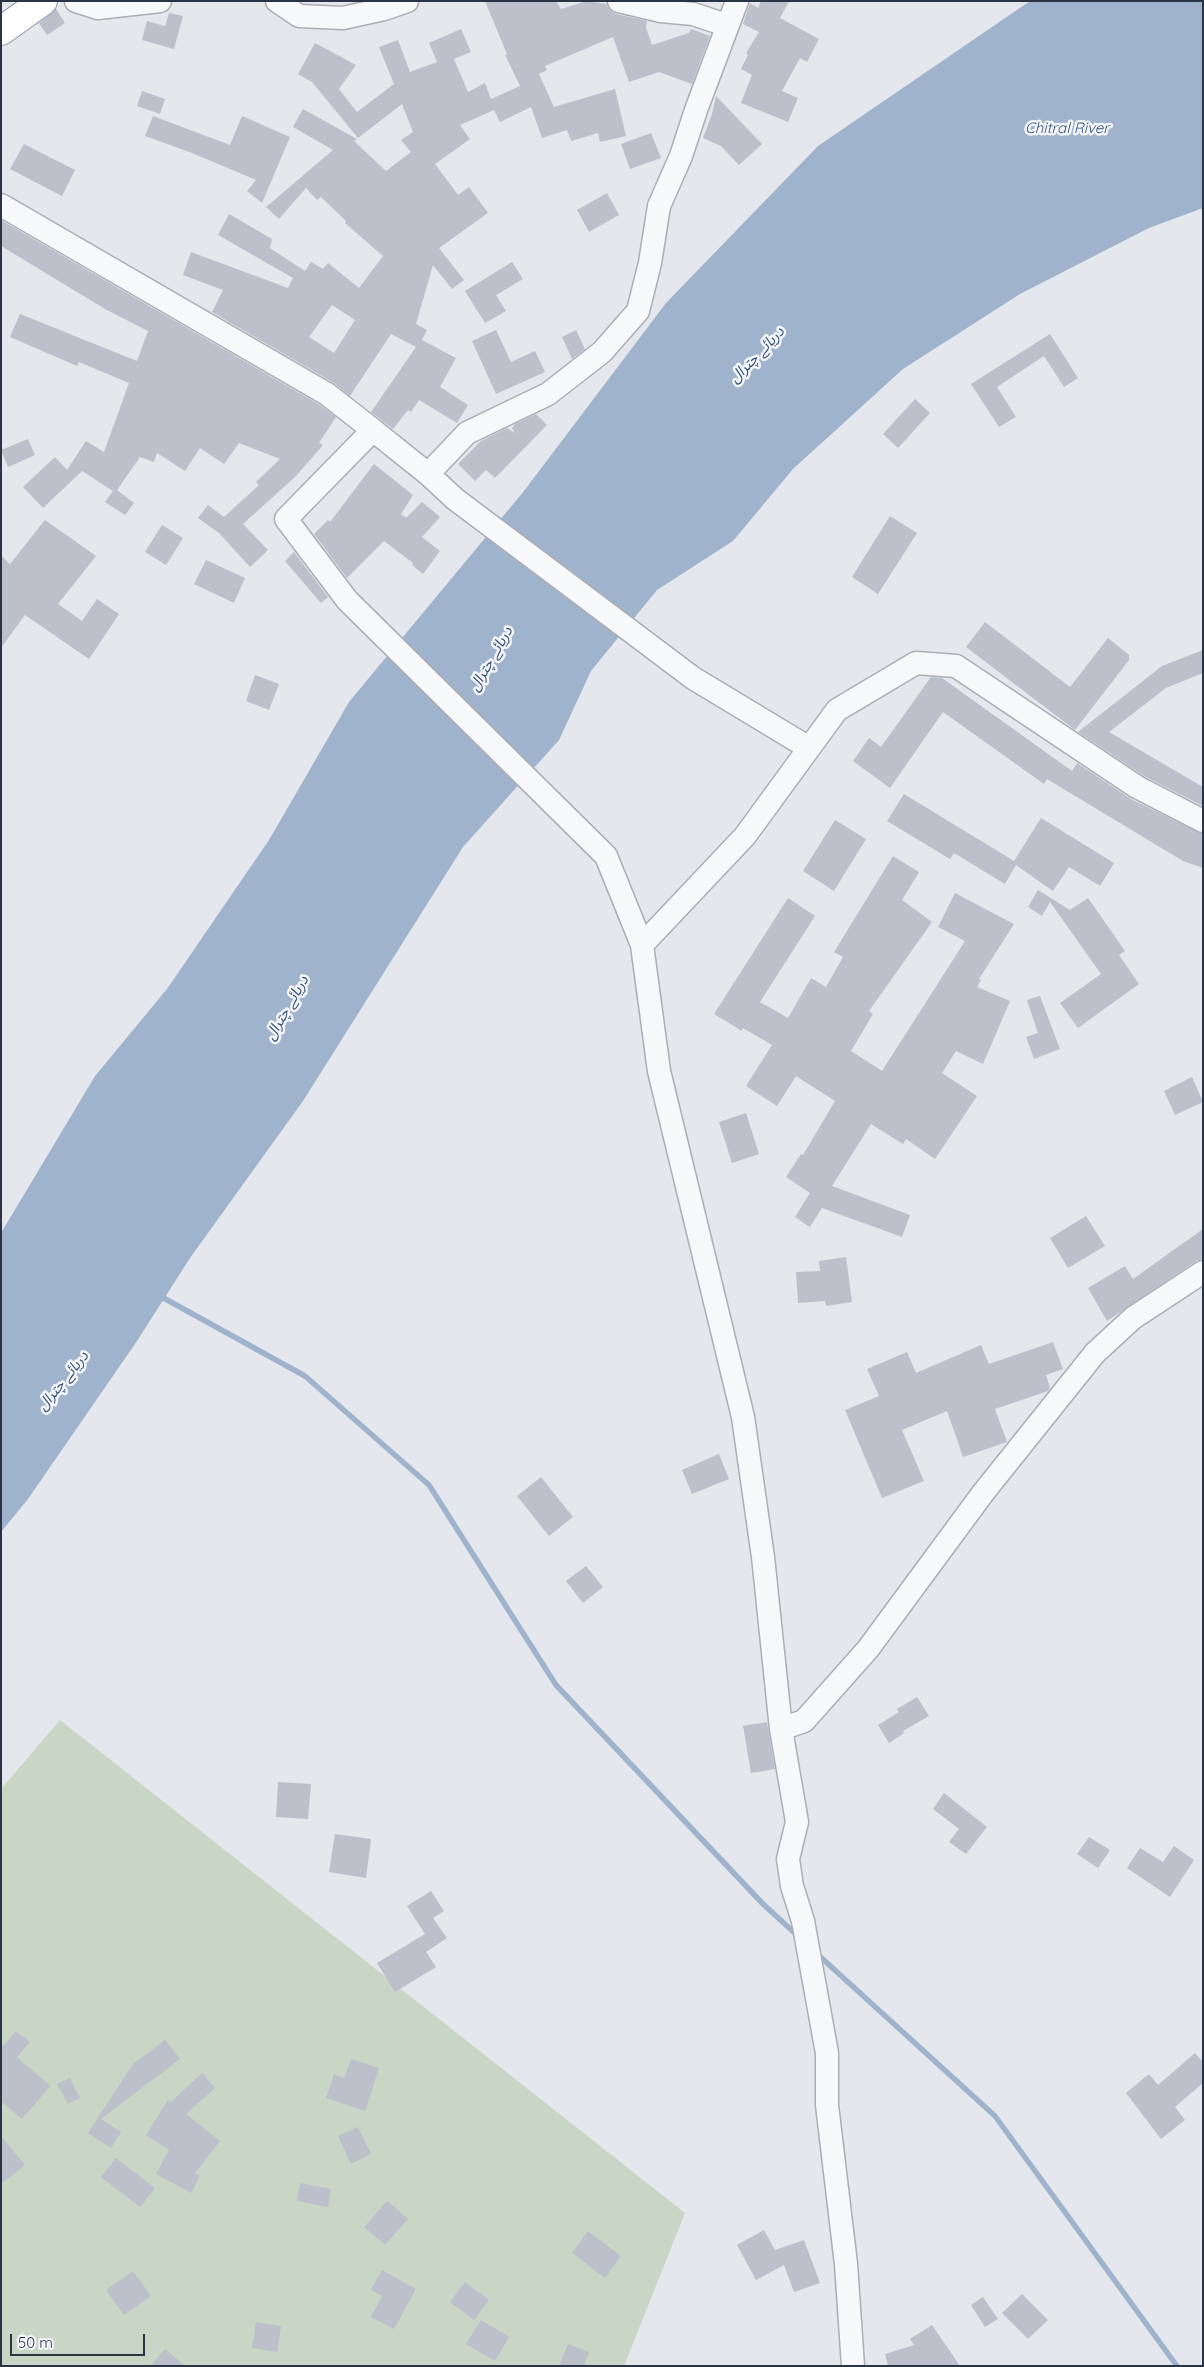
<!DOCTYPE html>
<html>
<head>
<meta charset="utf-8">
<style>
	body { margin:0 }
	#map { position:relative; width:1204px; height:2367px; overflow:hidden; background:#e4e7ec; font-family:Quicksand,sans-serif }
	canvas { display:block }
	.frame { position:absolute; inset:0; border:2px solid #2b3445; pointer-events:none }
	.scale { position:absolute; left:10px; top:2334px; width:135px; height:22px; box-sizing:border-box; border:2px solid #2b3445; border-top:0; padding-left:6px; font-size:15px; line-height:18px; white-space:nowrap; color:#2b3445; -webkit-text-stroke:4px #f4f6f9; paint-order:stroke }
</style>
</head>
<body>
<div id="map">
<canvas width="1204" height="2367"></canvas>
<div class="frame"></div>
<div class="scale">50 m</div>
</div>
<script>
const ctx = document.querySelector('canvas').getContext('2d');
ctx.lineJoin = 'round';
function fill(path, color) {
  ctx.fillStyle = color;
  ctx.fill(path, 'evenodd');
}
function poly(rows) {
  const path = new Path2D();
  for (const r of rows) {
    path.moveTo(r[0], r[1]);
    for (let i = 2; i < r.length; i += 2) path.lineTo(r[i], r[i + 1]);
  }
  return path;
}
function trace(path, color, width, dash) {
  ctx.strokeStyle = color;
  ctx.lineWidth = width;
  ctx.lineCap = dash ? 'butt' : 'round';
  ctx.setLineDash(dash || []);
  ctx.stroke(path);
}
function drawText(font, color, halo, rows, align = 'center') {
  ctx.font = font + ' Quicksand,"Noto Sans Arabic",sans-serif';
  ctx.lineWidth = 5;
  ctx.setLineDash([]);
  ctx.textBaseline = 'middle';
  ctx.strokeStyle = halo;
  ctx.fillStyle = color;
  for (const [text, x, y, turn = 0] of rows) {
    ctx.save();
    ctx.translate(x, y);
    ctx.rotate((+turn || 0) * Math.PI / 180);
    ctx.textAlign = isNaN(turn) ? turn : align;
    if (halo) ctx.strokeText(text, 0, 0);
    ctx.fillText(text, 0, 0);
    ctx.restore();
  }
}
const green = poly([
	[60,1720,685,2213,624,2366,1,2366,1,1789]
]);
const water = poly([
	[1030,1,1203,1,1203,208,1149,228,1020,294,903,369,793,469,733,541,657,590,591,671,559,740,463,847,303,1101,190,1258,137,1341,28,1499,1,1532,1,1233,95,1076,167,989,269,840,349,702,524,491,666,303,818,146]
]);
const stream = poly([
	[160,1296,305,1376,429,1485,556,1685,763,1904,799,1937],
	[815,1952,995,2116,1177,2366]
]);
const building = poly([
	[485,1,556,1,561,9,587,1,606,4,610,10,616,14,647,21,646,28,652,45,689,33,691,29,710,36,692,84,659,72,629,82,613,37,545,66,547,70,539,74,554,107,615,89,626,136,600,142,598,133,571,141,567,130,542,138,531,107,500,122,494,110,460,125,470,139,435,164,458,195,469,187,488,213,439,248,464,280,452,289,433,265,416,324,427,330,422,340,456,358,440,387,468,405,457,423,419,400,411,412,408,410,393,429,371,412,416,347,391,334,350,396,334,383,212,312,223,290,183,275,191,252,288,288,293,278,218,235,229,214,272,239,270,248,305,271,311,262,323,269,328,263,359,288,383,256,345,223,346,221,321,197,317,200,306,188,279,219,266,207,333,150,293,127,303,109,357,139,354,141,386,171,411,152,401,140,413,132,402,104,358,138,312,82,298,74,315,43,356,65,339,89,357,112,394,84,379,47,398,40,410,72,437,62,429,43,461,29,471,52,454,59,468,92,485,83,491,99,520,86,505,55,507,54],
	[332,305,355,320,334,353,309,337],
	[761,1,789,1,780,18,819,39,807,62,800,58,782,91,798,98,788,122,741,103,752,75,741,69,748,55,746,53,759,32,743,24,750,3,758,8],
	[56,9,65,23,47,35,39,23],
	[169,13,183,16,174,49,142,40,147,21,165,26],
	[142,91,165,99,160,114,137,106],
	[716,96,762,144,739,165,721,146,703,138,712,114],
	[153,116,230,145,242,116,290,137,262,203,247,191,256,180,192,153,145,136],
	[651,133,661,158,630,169,621,144],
	[24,144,75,170,62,196,10,169],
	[607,193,619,215,589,232,577,210],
	[1,220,320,405,336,417,319,443,323,445,296,476,243,524,268,550,250,567,219,533,198,518,208,505,224,517,259,485,256,482,280,459,239,443,224,464,200,448,185,471,157,453,154,462,140,457,117,490,134,503,125,515,105,502,113,491,82,471,43,508,23,487,55,457,67,470,86,441,104,452,129,383,79,362,77,366,10,337,20,314,137,361,148,331,105,309,1,246],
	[512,262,523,279,496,295,506,311,485,323,465,291],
	[496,330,511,362,535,351,545,372,496,394,472,341],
	[576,330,585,349,572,359,562,337],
	[1050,334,1078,378,1064,387,1044,356,997,387,1016,417,999,427,971,384],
	[915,399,930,413,898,448,883,434],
	[536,414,547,425,495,478,486,470,475,481,458,464,481,441,507,428,515,433,512,428,515,424],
	[28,439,35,455,8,467,1,450],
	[374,464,413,495,401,514,406,518,422,502,440,517,422,537,440,551,423,574,412,565,413,563,384,541,347,578,314,534,328,520,330,522],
	[890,516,917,533,878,594,852,577],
	[45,520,96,556,58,604,82,621,97,599,119,614,89,659,25,615,1,648,1,555,10,564],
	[162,525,183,538,166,565,145,552],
	[294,552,328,597,321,603,285,561],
	[206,560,245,578,234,603,194,584],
	[985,622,1070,687,1108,638,1129,655,1129,660,1075,730,966,647],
	[1203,650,1203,673,1166,688,1109,732,1203,787,1203,806,1144,776,1078,732,1162,666],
	[255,675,279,684,269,710,246,701],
	[931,677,942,678,1072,771,1077,763,1131,799,1203,834,1203,868,1183,861,1047,779,1044,784,943,712,890,788,853,761,869,738,881,747],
	[904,794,1014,861,1041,818,1114,863,1100,886,1069,867,1053,891,1016,865,1005,884,954,853,950,859,887,821],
	[835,820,866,839,834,891,803,871],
	[893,856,919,872,902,900,932,922,869,1011,873,1014,851,1051,882,1071,965,941,938,927,955,893,1014,924,979,979,981,980,977,987,1010,1001,983,1064,956,1051,942,1073,977,1096,935,1159,906,1139,903,1144,871,1124,832,1186,910,1215,902,1237,822,1208,810,1227,795,1217,810,1193,786,1177,801,1154,803,1155,835,1101,796,1076,777,1106,746,1086,772,1045,743,1028,742,1031,714,1014,788,898,815,916,760,1002,788,1018,811,978,826,987,843,957,834,952],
	[1038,890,1070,910,1088,898,1125,951,1119,955,1139,984,1078,1028,1060,1003,1101,974,1050,902,1042,916,1028,907],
	[1040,996,1060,1049,1034,1059,1026,1037,1038,1033,1027,1000],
	[1192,1077,1203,1102,1175,1115,1164,1091],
	[746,1113,759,1154,732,1163,719,1122],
	[1086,1216,1105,1246,1068,1268,1050,1238],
	[1203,1229,1203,1259,1196,1261,1107,1321,1088,1288,1125,1266,1133,1279],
	[846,1257,852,1302,826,1306,825,1301,798,1303,796,1272,820,1271,819,1261],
	[1053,1342,1063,1369,1046,1375,1050,1388,1048,1391,995,1409,1007,1442,963,1457,947,1411,902,1430,924,1481,882,1498,845,1410,879,1396,867,1369,907,1352,916,1373,981,1345,989,1364],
	[719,1454,729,1479,692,1494,682,1470],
	[541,1477,573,1517,549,1536,517,1496],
	[586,1566,603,1587,583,1603,566,1581],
	[917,1697,929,1716,903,1731,904,1733,889,1743,878,1725,899,1712,897,1709],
	[767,1722,775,1769,751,1773,743,1726],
	[278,1782,311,1784,308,1819,276,1817],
	[944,1793,987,1827,966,1854,949,1842,959,1829,933,1809],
	[335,1834,371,1839,366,1878,329,1872],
	[1089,1837,1110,1850,1098,1868,1077,1854],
	[1174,1846,1194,1860,1170,1897,1127,1868,1140,1848,1163,1862],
	[431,1891,444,1911,433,1918,447,1938,426,1952,436,1967,395,1992,377,1963,425,1934,407,1906],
	[16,2031,30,2042,17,2057,50,2086,22,2119,1,2101,1,2044,3,2046],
	[165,2040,180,2059,101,2119,121,2132,111,2148,88,2133,133,2064],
	[1195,2053,1203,2062,1203,2083,1175,2107,1185,2120,1161,2139,1126,2093,1149,2074,1158,2085],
	[351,2059,379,2068,365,2111,326,2098,334,2074,344,2078],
	[202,2073,215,2088,186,2114,220,2141,195,2173,200,2176,191,2193,156,2174,169,2150,146,2135,168,2100,171,2102],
	[70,2078,80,2098,68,2104,57,2084],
	[358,2127,371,2154,351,2164,338,2136],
	[1,2136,25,2165,1,2184],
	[116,2158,155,2188,140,2207,101,2177],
	[300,2183,331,2189,328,2207,297,2201],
	[387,2201,408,2219,385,2245,364,2227],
	[764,2230,775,2250,804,2240,820,2283,794,2292,784,2265,756,2280,737,2245],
	[588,2231,621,2256,605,2278,572,2253],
	[382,2270,416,2289,394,2329,371,2317,382,2296,371,2290],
	[133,2271,151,2296,124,2315,106,2290],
	[465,2282,489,2300,474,2320,450,2302],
	[1022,2294,1048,2320,1028,2339,1002,2313],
	[983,2297,998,2319,985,2327,971,2305],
	[481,2320,509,2337,495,2361,466,2344],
	[256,2322,281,2326,277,2352,252,2348],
	[932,2325,960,2366,888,2366,885,2354,914,2345,910,2339],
	[568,2344,589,2352,584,2366,559,2366],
	[165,2349,185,2366,150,2366]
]);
const minor = poly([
	[76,1,98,8,160,1],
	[277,1,299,16,343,18,384,9,407,1],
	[619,1,661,11,693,14,726,25],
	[1,205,327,394,373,430,286,519,347,600,606,856,642,945,659,1071,743,1417,763,1557,781,1729,797,1822,788,1859,792,1886,803,1921,827,2053,827,2105,846,2264,853,2366],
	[373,430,428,474,455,499,693,678,809,748],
	[428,474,467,433,548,394,602,352,638,311,650,263,659,206,681,156,696,110,737,1],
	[642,945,745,836,837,710,916,663,956,666,1137,787,1203,821],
	[781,1729,804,1721,868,1649,983,1493,1095,1353,1133,1318,1203,1272]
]);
const highway = poly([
	[1,31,43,1]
]);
const waterNames = [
	["Chitral River",1067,128],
	["دریائے چترال",757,355,-46],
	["دریائے چترال",491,659,-60],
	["دریائے چترال",287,1008,-60],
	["دریائے چترال",63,1381,-51]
];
fill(green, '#c9d6c5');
fill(water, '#9fb4cc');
trace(stream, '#9fb4cc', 5.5);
fill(building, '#bbc0ca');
trace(minor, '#a9aeb7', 25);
trace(highway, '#8b94a3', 30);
trace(minor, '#f7f8fa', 22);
trace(highway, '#fff', 28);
drawText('italic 15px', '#34527a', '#f4f6f9', waterNames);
</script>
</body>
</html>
